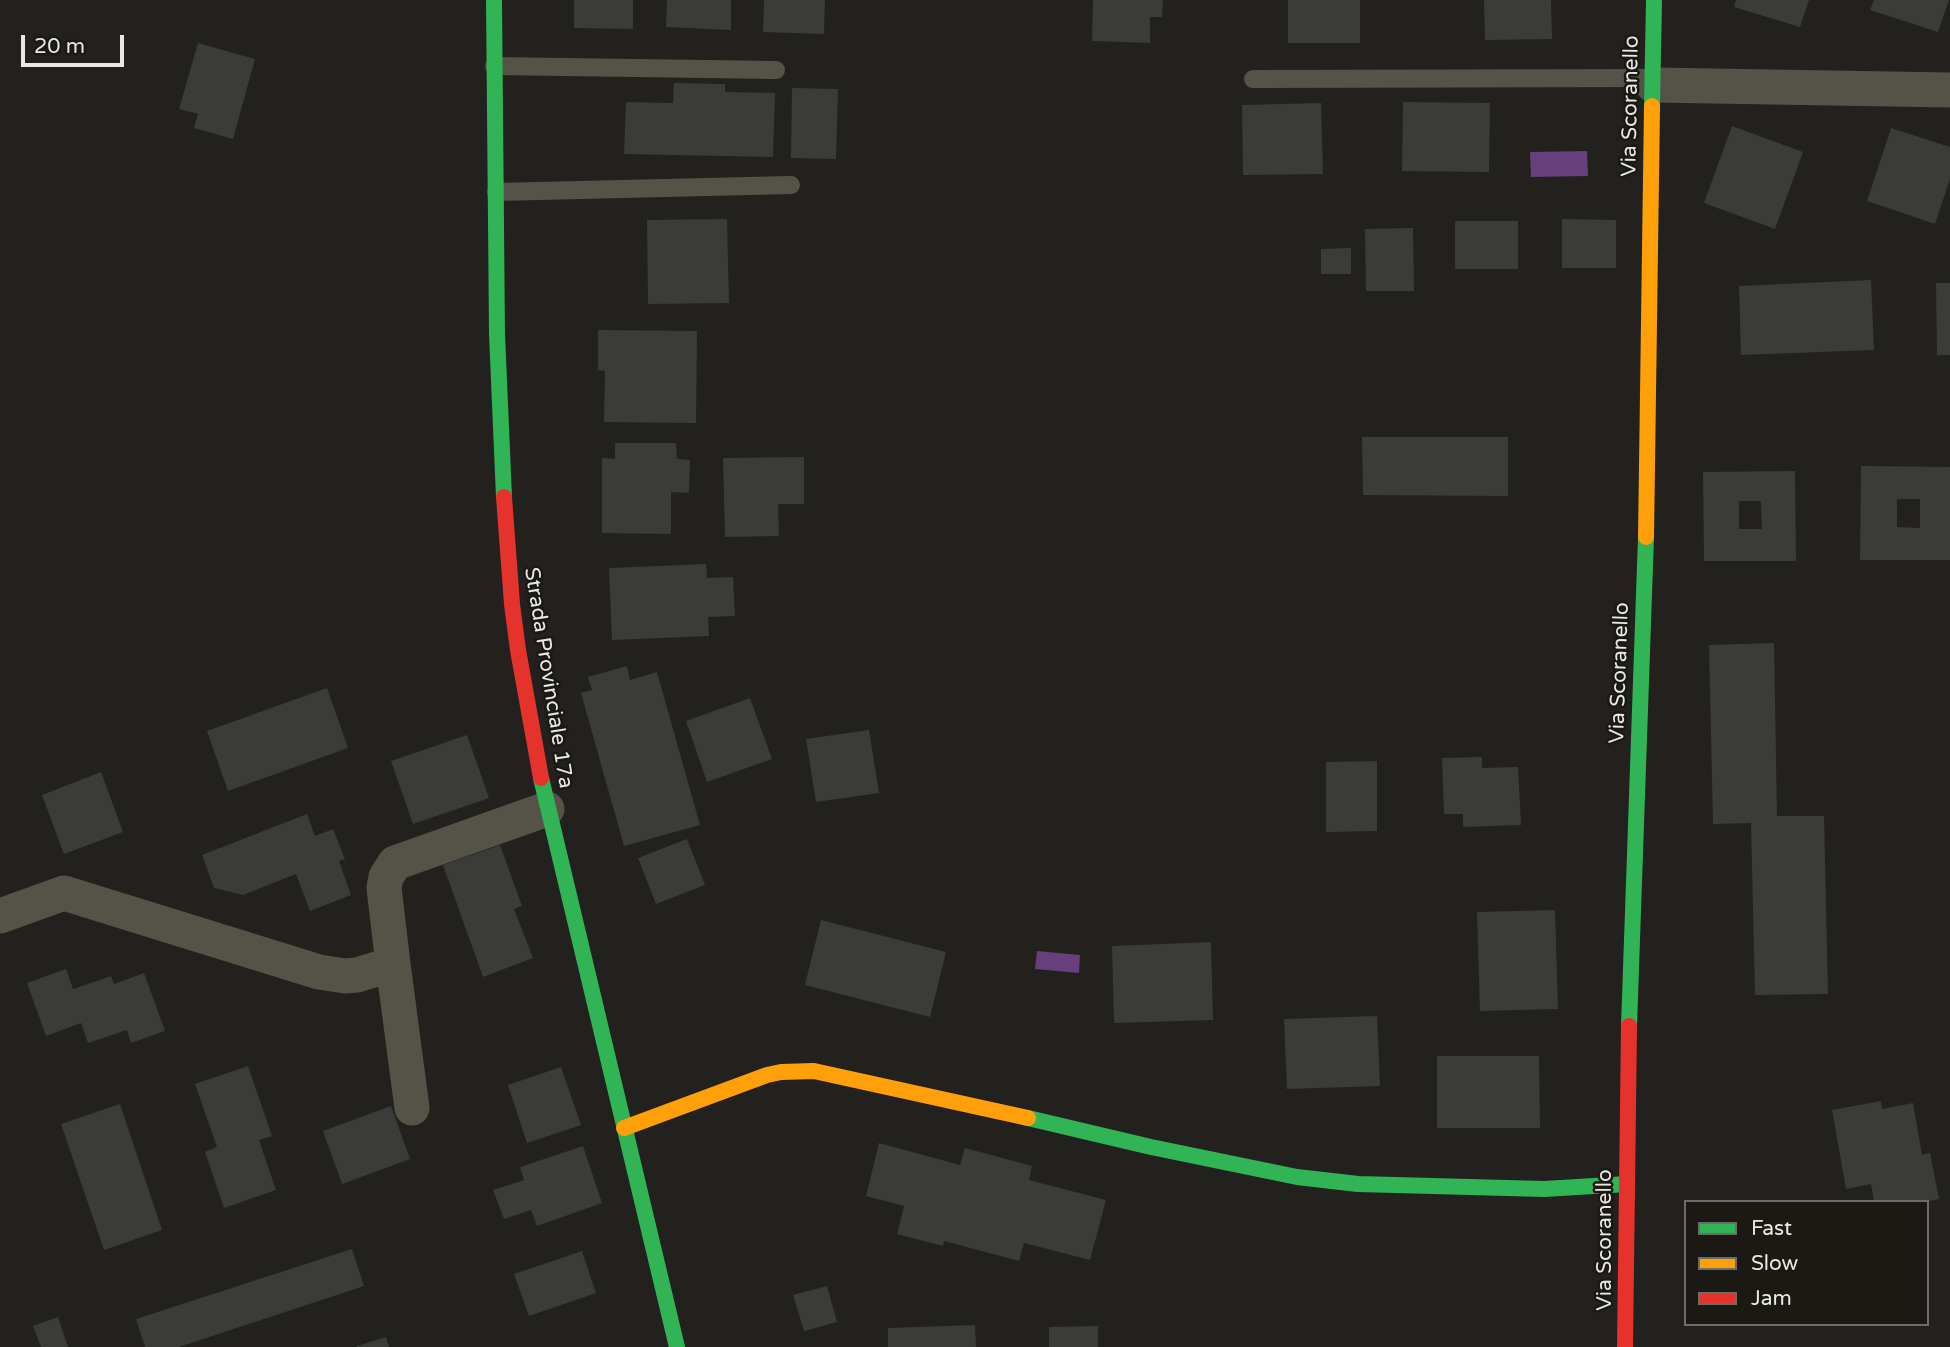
<!DOCTYPE html>
<html>
<head>
<meta charset="utf-8">
<style>
	body { margin:0 }
	#map { position:relative; width:1950px; height:1347px; overflow:hidden; background:#22211e; font-family:"Varela Round",sans-serif }
	canvas { display:block }
	.legend { position:absolute; left:1684px; top:1200px; width:245px; height:126px; box-sizing:border-box; background:#1a1913; border:2px solid #6d6c67; margin:0; padding:9px 12px; list-style:none; font-size:21px; color:#e9e8e4 }
	.legend li { display:flex; align-items:center; gap:14px; height:35px }
	.legend b { width:35px; border:2px solid #6d6c67 }
	.scale { position:absolute; left:21px; top:35px; width:103px; height:32px; box-sizing:border-box; border:4px solid #e9e8e4; border-top:0; padding-left:9px; font-size:21px; line-height:24px; white-space:nowrap; color:#e9e8e4; -webkit-text-stroke:5px #1a1913; paint-order:stroke }
</style>
</head>
<body>
<div id="map">
<canvas width="1950" height="1347"></canvas>
<ul class="legend">
<li><b style="height:9px;background:#30b455"></b>Fast</li>
<li><b style="height:9px;background:#ff9f0a"></b>Slow</li>
<li><b style="height:9px;background:#e5322d"></b>Jam</li>
</ul>
<div class="scale">20 m</div>
</div>
<script>
const ctx = document.querySelector('canvas').getContext('2d');
ctx.lineJoin = 'round';
function fill(path, color) {
  ctx.fillStyle = color;
  ctx.fill(path, 'evenodd');
}
function poly(rows) {
  const path = new Path2D();
  for (const r of rows) {
    path.moveTo(r[0], r[1]);
    for (let i = 2; i < r.length; i += 2) path.lineTo(r[i], r[i + 1]);
  }
  return path;
}
function trace(path, color, width, dash) {
  ctx.strokeStyle = color;
  ctx.lineWidth = width;
  ctx.lineCap = dash ? 'butt' : 'round';
  ctx.setLineDash(dash || []);
  ctx.stroke(path);
}
function drawText(font, color, halo, rows, align = 'center') {
  ctx.font = font + ' "Varela Round",sans-serif';
  ctx.lineWidth = 5;
  ctx.setLineDash([]);
  ctx.textBaseline = 'middle';
  ctx.strokeStyle = halo;
  ctx.fillStyle = color;
  for (const [text, x, y, turn = 0] of rows) {
    ctx.save();
    ctx.translate(x, y);
    ctx.rotate((+turn || 0) * Math.PI / 180);
    ctx.textAlign = isNaN(turn) ? turn : align;
    if (halo) ctx.strokeText(text, 0, 0);
    ctx.fillText(text, 0, 0);
    ctx.restore();
  }
}
const water = poly([
	[1587,151,1588,176,1531,177,1530,152],
	[1037,951,1080,955,1079,973,1035,969]
]);
const building = poly([
	[574,0,633,0,633,29,574,28],
	[667,0,731,0,731,30,666,27],
	[764,0,825,0,824,34,763,32],
	[1093,0,1163,0,1162,17,1150,17,1150,43,1092,41],
	[1288,0,1360,0,1360,43,1288,43],
	[1484,0,1551,0,1552,39,1485,40],
	[1736,0,1809,0,1800,27,1734,7],
	[1874,0,1949,0,1938,32,1870,10],
	[198,43,255,59,233,139,194,128,198,114,179,109],
	[674,83,725,84,725,92,775,93,773,157,624,154,626,102,673,103],
	[792,88,838,89,836,159,791,158],
	[1403,102,1490,103,1489,172,1402,171],
	[1321,103,1323,174,1243,175,1242,105],
	[1732,126,1803,152,1775,229,1704,203],
	[1891,128,1950,147,1950,179,1935,224,1867,201],
	[727,219,729,303,648,304,647,220],
	[1562,219,1616,220,1616,268,1562,268],
	[1455,221,1518,221,1518,269,1455,269],
	[1413,228,1414,291,1366,291,1365,229],
	[1351,248,1351,274,1321,274,1321,249],
	[1871,280,1874,350,1741,355,1739,286],
	[1936,283,1950,283,1950,355,1937,355],
	[598,330,697,331,696,423,604,422,605,371,598,370],
	[1362,437,1508,437,1508,496,1363,495],
	[615,443,676,443,677,459,690,460,689,493,671,492,671,534,602,533,602,458,615,459],
	[804,457,804,504,778,504,779,536,725,537,723,458],
	[1861,466,1950,467,1950,560,1860,560],
	[1897,499,1920,499,1920,528,1897,527],
	[1795,471,1796,561,1704,561,1703,472],
	[1739,501,1761,501,1762,529,1739,529],
	[706,564,707,578,733,577,735,616,708,617,709,636,612,640,609,568],
	[1774,643,1777,816,1824,816,1828,994,1755,995,1751,823,1713,824,1709,645],
	[627,666,630,680,657,672,700,825,624,846,581,693,592,690,588,677],
	[327,688,348,748,228,791,207,731],
	[750,698,772,759,707,782,686,721],
	[869,730,879,793,816,802,806,739],
	[467,735,489,798,413,824,391,761],
	[1482,757,1482,768,1518,767,1521,825,1463,827,1463,814,1444,814,1442,758],
	[1377,761,1377,831,1326,832,1326,762],
	[101,772,123,832,64,854,42,795],
	[307,814,315,836,333,829,345,859,339,861,351,895,310,911,296,874,243,895,214,888,202,855],
	[687,839,705,885,656,904,638,858],
	[500,845,522,906,514,909,533,958,483,977,443,865],
	[1555,910,1558,1009,1480,1011,1477,912],
	[821,920,946,952,930,1017,805,985],
	[1211,942,1213,1020,1114,1023,1112,946],
	[66,969,73,989,111,976,114,984,144,973,165,1031,131,1043,127,1030,88,1043,81,1023,46,1036,27,983],
	[1377,1016,1380,1086,1287,1089,1284,1019],
	[1437,1056,1539,1056,1540,1128,1437,1128],
	[248,1066,272,1136,259,1140,276,1190,224,1208,205,1152,217,1147,195,1084],
	[561,1067,581,1125,527,1143,508,1085],
	[1881,1101,1882,1109,1913,1103,1922,1155,1930,1153,1939,1199,1925,1202,1874,1202,1871,1184,1846,1189,1832,1110],
	[120,1104,162,1230,104,1250,61,1124],
	[391,1106,410,1159,342,1184,323,1131],
	[879,1143,960,1165,965,1148,1032,1166,1029,1180,1106,1200,1090,1260,1024,1243,1019,1261,944,1241,943,1246,897,1234,904,1206,866,1196],
	[583,1146,602,1203,537,1226,531,1210,504,1219,493,1190,524,1180,520,1167],
	[352,1249,364,1286,179,1347,145,1347,136,1319],
	[582,1251,596,1293,529,1316,514,1274],
	[827,1286,837,1322,804,1331,793,1295],
	[58,1317,68,1347,41,1347,33,1326],
	[975,1325,976,1347,888,1347,888,1328],
	[1098,1326,1098,1347,1049,1347,1049,1327],
	[386,1337,389,1347,357,1347,357,1346]
]);
const lane = poly([
	[494,66,776,70],
	[1253,79,1653,78],
	[496,192,791,185]
]);
const street = poly([
	[1653,85,1950,90],
	[0,916,64,893,319,972,345,976,357,975,393,964,384,888,386,877,395,863,547,809],
	[393,964,412,1108]
]);
const fast = poly([
	[494,0,497,334,504,497],
	[1652,106,1654,0],
	[541,778,677,1347],
	[1629,1026,1646,537],
	[1028,1118,1151,1147,1297,1177,1358,1184,1544,1189,1627,1184]
]);
const slow = poly([
	[1646,537,1652,106],
	[624,1128,767,1075,781,1072,814,1071,1028,1118]
]);
const jam = poly([
	[504,497,512,604,518,650,541,778],
	[1625,1347,1629,1026]
]);
const streetNames = [
	["Via Scoranello",1631,106,-89],
	["Via Scoranello",1620,673,-88],
	["Strada Provinciale 17a",548,678,81],
	["Via Scoranello",1605,1240,-90]
];
fill(water, '#673f7a');
fill(building, '#3b3b39');
trace(lane, '#555348', 18);
trace(street, '#555348', 35);
trace(fast, '#30b455', 16);
trace(slow, '#ff9f0a', 16);
trace(jam, '#e5322d', 16);
drawText('21px', '#e9e8e4', '#1a1913', streetNames);
</script>
</body>
</html>
